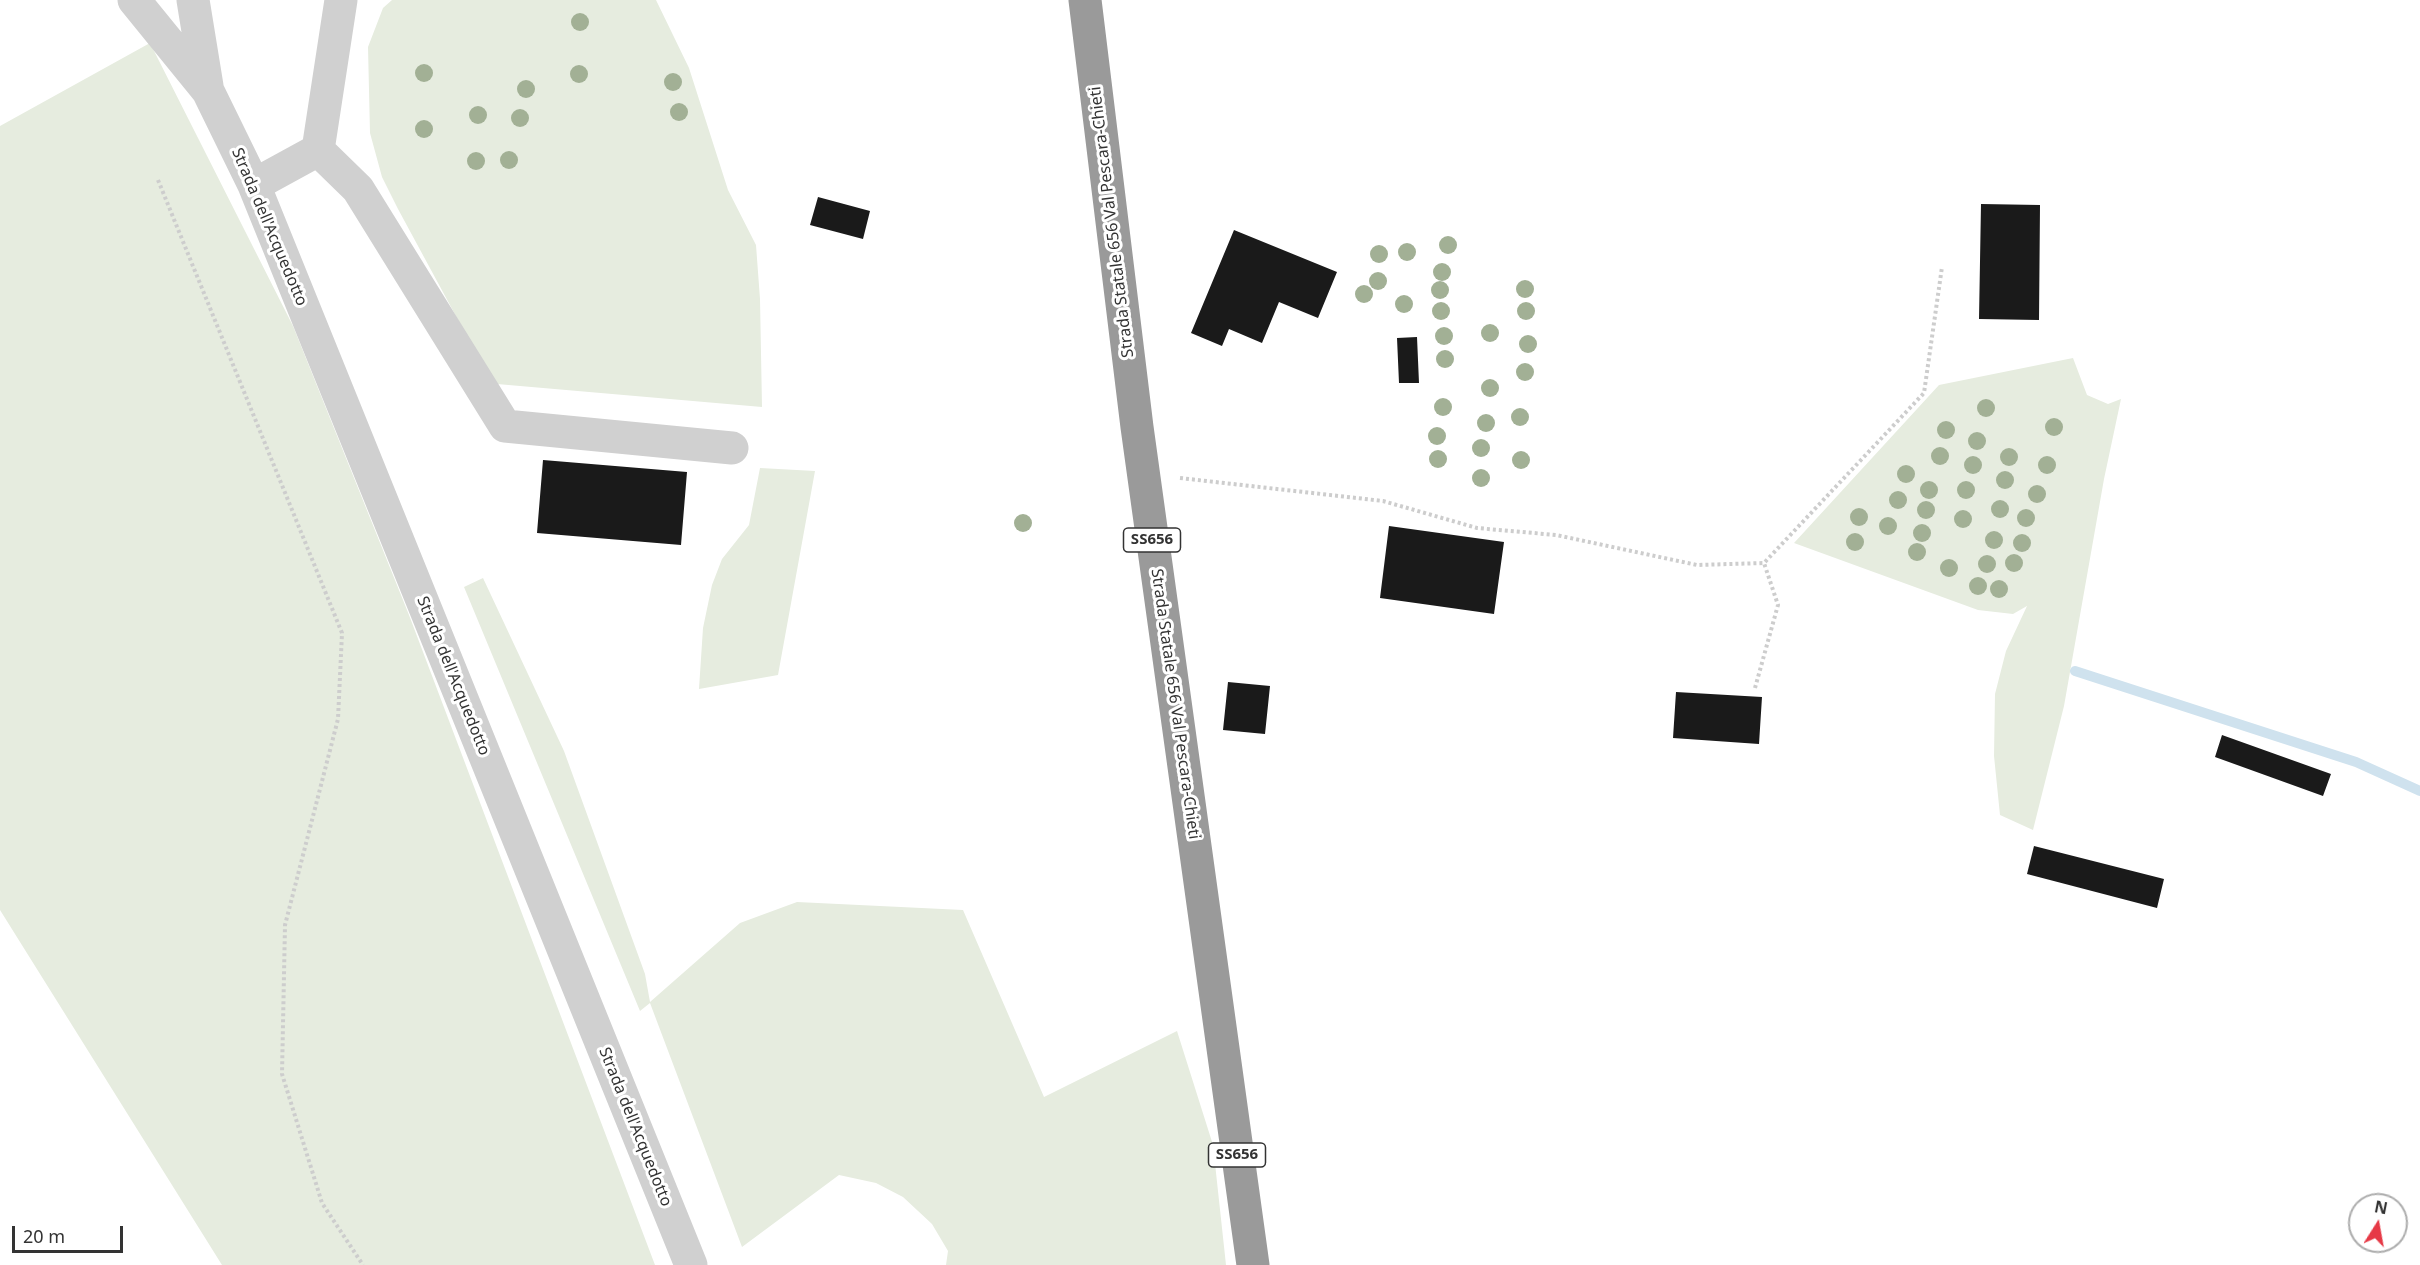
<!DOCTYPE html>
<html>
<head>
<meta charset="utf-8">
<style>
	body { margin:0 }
	#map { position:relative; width:2420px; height:1265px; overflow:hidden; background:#fff; font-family:"Noto Sans",sans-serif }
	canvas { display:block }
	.north { position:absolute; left:2348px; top:1193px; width:60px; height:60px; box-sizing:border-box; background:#fff; border:2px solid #adadad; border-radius:50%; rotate:11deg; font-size:16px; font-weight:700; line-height:24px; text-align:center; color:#333 }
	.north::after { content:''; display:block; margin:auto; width:21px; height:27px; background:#e63946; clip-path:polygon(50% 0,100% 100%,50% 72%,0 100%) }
	.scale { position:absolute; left:12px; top:1226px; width:111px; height:27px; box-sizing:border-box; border:3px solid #333; border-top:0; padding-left:8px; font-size:18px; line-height:21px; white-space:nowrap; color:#333; -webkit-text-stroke:4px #fff; paint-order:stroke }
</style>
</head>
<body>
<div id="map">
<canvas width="2420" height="1265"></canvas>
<div class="north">N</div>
<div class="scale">20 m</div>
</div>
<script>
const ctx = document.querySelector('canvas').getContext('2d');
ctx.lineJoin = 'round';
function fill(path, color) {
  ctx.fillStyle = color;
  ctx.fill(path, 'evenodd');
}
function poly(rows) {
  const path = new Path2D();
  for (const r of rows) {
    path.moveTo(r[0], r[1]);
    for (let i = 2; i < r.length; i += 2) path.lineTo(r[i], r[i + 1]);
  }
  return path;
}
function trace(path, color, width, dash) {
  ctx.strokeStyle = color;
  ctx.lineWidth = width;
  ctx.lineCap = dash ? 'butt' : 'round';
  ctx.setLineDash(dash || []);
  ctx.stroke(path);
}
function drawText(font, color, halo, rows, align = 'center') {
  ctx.font = font + ' "Noto Sans",sans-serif';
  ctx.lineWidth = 6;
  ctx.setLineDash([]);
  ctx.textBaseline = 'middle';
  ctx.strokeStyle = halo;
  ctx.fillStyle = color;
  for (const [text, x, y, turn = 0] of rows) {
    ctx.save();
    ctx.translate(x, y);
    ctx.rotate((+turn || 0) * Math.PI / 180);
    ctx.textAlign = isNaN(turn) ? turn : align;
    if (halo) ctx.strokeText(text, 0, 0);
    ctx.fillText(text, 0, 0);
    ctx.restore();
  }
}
const green = poly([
	[392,0,656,0,689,68,728,190,756,245,760,299,762,407,497,384,464,331,398,209,382,177,370,133,368,47,383,8],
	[150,43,293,326,409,615,655,1265,222,1265,0,910,0,126],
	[2073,358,2087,395,2108,404,2121,399,2104,479,2064,706,2033,830,2000,815,1994,756,1995,694,2006,651,2027,606,2013,614,1978,610,1794,543,1939,385],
	[760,468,815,471,778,675,699,689,703,628,712,585,722,559,749,525],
	[483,578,564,751,645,974,650,1002,740,923,797,902,963,910,1044,1097,1177,1031,1213,1145,1226,1265,946,1265,948,1251,932,1224,903,1197,876,1183,839,1175,742,1247,650,1003,640,1011,464,587]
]);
const stream = poly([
	[2075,671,2356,762,2420,791]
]);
const building = poly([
	[818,197,870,211,863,239,810,225],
	[1981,204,2040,205,2039,320,1979,319],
	[1234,230,1337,272,1318,318,1279,302,1262,343,1229,329,1222,346,1191,333],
	[1417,337,1419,383,1399,383,1397,338],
	[543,460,687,472,681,545,537,533],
	[1389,526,1504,542,1494,614,1380,598],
	[1228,682,1270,686,1265,734,1223,730],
	[1676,692,1762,697,1759,744,1673,738],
	[2222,735,2331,774,2323,796,2215,757],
	[2034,846,2164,879,2157,908,2027,874]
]);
const path = poly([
	[158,180,342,633,338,719,285,925,282,1074,322,1203,363,1265],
	[1180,478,1383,501,1477,528,1556,535,1697,565,1764,563],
	[1755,688,1778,605,1764,563,1924,393,1942,267]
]);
const minor = poly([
	[134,0,208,91,254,185,691,1265],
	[193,0,207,86],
	[318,150,358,189,505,426,732,448],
	[318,150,341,0],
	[254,185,318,150]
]);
const highway = poly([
	[1085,0,1137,427,1253,1265]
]);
const trees = [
	[580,22],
	[424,73],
	[579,74],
	[673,82],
	[526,89],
	[679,112],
	[478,115],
	[520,118],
	[424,129],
	[509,160],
	[476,161],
	[1448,245],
	[1407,252],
	[1379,254],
	[1442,272],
	[1378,281],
	[1525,289],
	[1440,290],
	[1364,294],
	[1404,304],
	[1441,311],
	[1526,311],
	[1490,333],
	[1444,336],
	[1528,344],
	[1445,359],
	[1525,372],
	[1490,388],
	[1443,407],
	[1986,408],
	[1520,417],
	[1486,423],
	[2054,427],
	[1946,430],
	[1437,436],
	[1977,441],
	[1481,448],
	[1940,456],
	[2009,457],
	[1438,459],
	[1521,460],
	[1973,465],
	[2047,465],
	[1906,474],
	[1481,478],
	[2005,480],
	[1929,490],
	[1966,490],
	[2037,494],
	[1898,500],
	[2000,509],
	[1926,510],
	[1859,517],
	[2026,518],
	[1963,519],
	[1023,523],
	[1888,526],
	[1922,533],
	[1994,540],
	[1855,542],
	[2022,543],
	[1917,552],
	[2014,563],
	[1987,564],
	[1949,568],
	[1978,586],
	[1999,589]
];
const shields = [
	[1152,540,57],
	[1237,1155,57]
];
const shieldNames = [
	["SS656",1152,540],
	["SS656",1237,1155]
];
const streetNames = [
	["Strada Statale 656 Val Pescara-Chieti",1112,222,-97],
	["Strada dell'Acquedotto",269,227,67],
	["Strada dell'Acquedotto",453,676,68],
	["Strada Statale 656 Val Pescara-Chieti",1175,704,82],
	["Strada dell'Acquedotto",635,1127,68]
];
fill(green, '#e6ecdf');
trace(stream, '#cfe2ee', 10);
fill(building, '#1a1a1a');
trace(path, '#cdcdcd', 4, [3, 3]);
trace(minor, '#d0d0d0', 33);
trace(highway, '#9a9a9a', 33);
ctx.fillStyle = '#a2b095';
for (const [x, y] of trees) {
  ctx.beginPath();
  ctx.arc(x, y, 9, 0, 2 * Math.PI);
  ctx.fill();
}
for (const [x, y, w] of shields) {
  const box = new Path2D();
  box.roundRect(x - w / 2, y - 12, w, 24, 4.5);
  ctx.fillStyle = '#fff';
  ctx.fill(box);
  trace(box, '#333', 1.5);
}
drawText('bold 15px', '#333', null, shieldNames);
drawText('16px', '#333', '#fff', streetNames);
</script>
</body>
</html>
